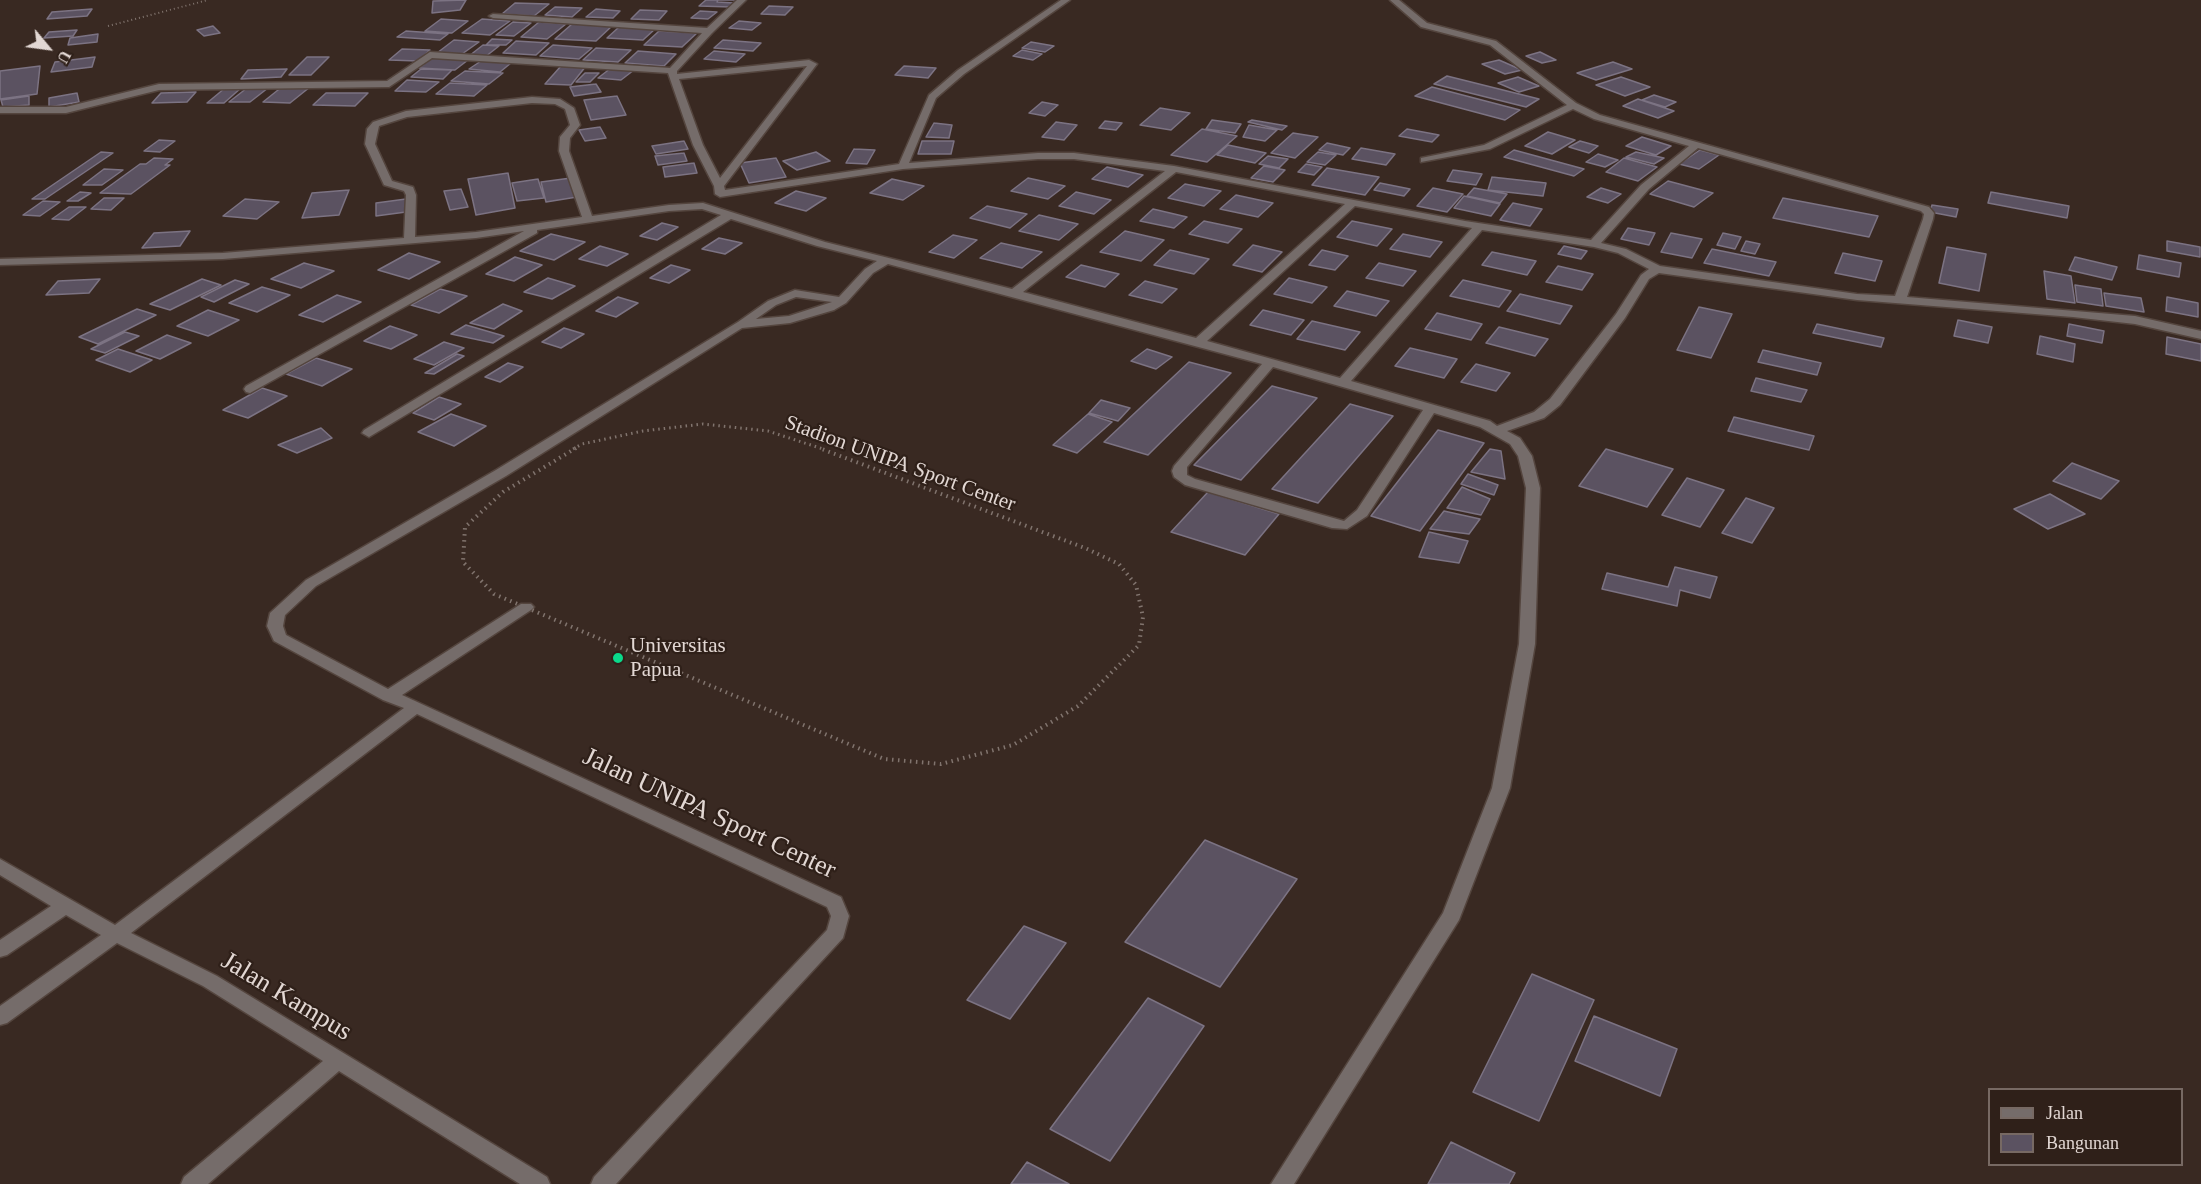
<!DOCTYPE html>
<html>
<head>
<meta charset="utf-8">
<style>
	body { margin:0 }
	#map { position:relative; width:2201px; height:1184px; overflow:hidden; background:#392922; font-family:Georgia,serif }
	canvas { display:block }
	.legend { position:absolute; left:1988px; top:1088px; width:195px; height:78px; box-sizing:border-box; background:#2f2019; border:2px solid #776963; margin:0; padding:8px 10px; list-style:none; font-size:18px; color:#e2d7d3 }
	.legend li { display:flex; align-items:center; gap:12px; height:30px }
	.legend b { width:30px; border:2px solid #776963 }
	.north { position:absolute; left:18px; top:18px; width:60px; height:60px; -webkit-text-stroke:4px #2f2019; paint-order:stroke; rotate:119deg; font-size:16px; font-weight:700; line-height:24px; text-align:center; color:#e2d7d3 }
	.north::after { content:''; display:block; margin:auto; width:21px; height:27px; background:#e2d7d3; clip-path:polygon(50% 0,100% 100%,50% 72%,0 100%) }
</style>
</head>
<body>
<div id="map">
<canvas width="2201" height="1184"></canvas>
<ul class="legend">
<li><b style="height:8px;background:#756c6a"></b>Jalan</li>
<li><b style="height:16px;background:#5b5261"></b>Bangunan</li>
</ul>
<div class="north">U</div>
</div>
<script>
const ctx = document.querySelector('canvas').getContext('2d');
ctx.lineJoin = 'round';
function fill(path, color) {
  ctx.fillStyle = color;
  ctx.fill(path, 'evenodd');
}
function poly(rows) {
  const path = new Path2D();
  for (const r of rows) {
    path.moveTo(r[0], r[1]);
    for (let i = 2; i < r.length; i += 2) path.lineTo(r[i], r[i + 1]);
  }
  return path;
}
function trace(path, color, width, dash) {
  ctx.strokeStyle = color;
  ctx.lineWidth = width;
  ctx.lineCap = dash ? 'butt' : 'round';
  ctx.setLineDash(dash || []);
  ctx.stroke(path);
}
function drawText(font, color, halo, rows, align = 'center') {
  ctx.font = font + ' Georgia,serif';
  ctx.lineWidth = 4.5;
  ctx.setLineDash([]);
  ctx.textBaseline = 'middle';
  ctx.strokeStyle = halo;
  ctx.fillStyle = color;
  for (const [text, x, y, turn = 0] of rows) {
    ctx.save();
    ctx.translate(x, y);
    ctx.rotate((+turn || 0) * Math.PI / 180);
    ctx.textAlign = isNaN(turn) ? turn : align;
    if (halo) ctx.strokeText(text, 0, 0);
    ctx.fillText(text, 0, 0);
    ctx.restore();
  }
}
const building = poly([
	[466,0,460,10,432,13,433,1,466,0],
	[706,0,739,0,718,0,717,2,734,3,731,7,699,6,706,0],
	[515,3,549,4,534,16,502,14,515,3],
	[769,6,793,7,785,15,761,14,769,6],
	[555,7,582,8,572,17,545,15,555,7],
	[92,9,87,16,47,19,52,12,92,9],
	[596,9,620,11,613,18,586,17,596,9],
	[640,10,667,11,659,20,631,19,640,10],
	[700,11,717,12,708,19,691,18,700,11],
	[441,19,468,21,452,33,425,31,441,19],
	[482,19,510,21,490,35,462,33,482,19],
	[739,21,761,23,752,30,729,28,739,21],
	[513,22,531,23,514,36,496,35,513,22],
	[539,22,566,24,547,39,521,37,539,22],
	[572,24,612,26,596,41,555,39,572,24],
	[213,26,220,33,204,36,197,30,213,26],
	[619,27,655,29,643,40,607,38,619,27],
	[77,30,73,36,44,38,49,32,77,30],
	[406,31,448,34,440,40,397,37,406,31],
	[659,31,697,33,682,47,644,45,659,31],
	[98,34,97,42,68,45,70,38,98,34],
	[492,39,512,40,506,45,486,45,492,39],
	[454,40,479,42,462,54,437,53,454,40],
	[723,40,761,43,753,51,714,48,723,40],
	[516,41,549,43,536,55,503,53,516,41],
	[1031,42,1054,46,1045,52,1022,48,1031,42],
	[483,45,499,46,485,57,469,56,483,45],
	[553,45,592,48,579,59,540,56,553,45],
	[596,48,631,50,618,62,583,60,596,48],
	[402,49,430,50,418,61,389,60,402,49],
	[1022,50,1042,54,1033,60,1013,56,1022,50],
	[638,51,676,54,664,66,625,63,638,51],
	[714,51,745,54,736,62,704,59,714,51],
	[1540,52,1556,60,1542,63,1526,56,1540,52],
	[95,57,92,67,51,72,55,62,95,57],
	[307,57,329,57,311,75,289,75,307,57],
	[432,58,468,60,455,70,419,68,432,58],
	[1499,60,1522,70,1505,74,1482,64,1499,60],
	[481,61,511,63,500,72,469,69,481,61],
	[1613,62,1632,69,1596,80,1577,73,1613,62],
	[40,66,37,94,0,99,0,71,40,66],
	[561,66,586,66,571,85,545,84,561,66],
	[904,66,936,68,928,78,895,75,904,66],
	[611,68,634,70,621,80,598,78,611,68],
	[287,69,281,77,241,79,248,70,287,69],
	[421,69,452,70,443,79,411,77,421,69],
	[465,71,503,73,489,84,451,81,465,71],
	[585,73,599,73,590,82,576,82,585,73],
	[1447,76,1539,99,1526,107,1434,84,1447,76],
	[1518,77,1539,86,1519,92,1498,83,1518,77],
	[1621,77,1650,87,1625,96,1596,85,1621,77],
	[407,80,439,82,426,92,395,91,407,80],
	[450,83,487,85,474,96,436,94,450,83],
	[596,84,601,92,574,96,570,87,596,84],
	[283,86,310,87,290,103,263,102,283,86],
	[1432,87,1520,110,1505,120,1415,96,1432,87],
	[225,88,241,88,224,103,207,103,225,88],
	[247,88,268,88,250,102,229,102,247,88],
	[196,92,187,102,152,103,161,93,196,92],
	[77,93,79,102,49,107,49,98,77,93],
	[326,93,368,93,355,106,313,105,326,93],
	[1654,95,1676,102,1665,107,1642,100,1654,95],
	[29,96,29,105,3,107,1,100,29,96],
	[617,96,626,115,591,120,584,100,617,96],
	[1638,99,1674,111,1658,118,1623,106,1638,99],
	[1042,102,1058,105,1045,116,1029,113,1042,102],
	[1160,108,1190,113,1171,130,1140,125,1160,108],
	[1212,120,1241,124,1235,133,1206,129,1212,120],
	[1252,120,1287,126,1282,130,1248,122,1252,120],
	[1105,121,1122,123,1116,130,1099,128,1105,121],
	[1056,122,1077,125,1064,140,1042,137,1056,122],
	[934,123,952,125,949,138,926,137,934,123],
	[1249,125,1277,130,1265,141,1243,137,1249,125],
	[600,127,606,138,585,141,579,130,600,127],
	[1202,129,1237,136,1207,162,1171,155,1202,129],
	[1407,129,1439,135,1432,142,1399,136,1407,129],
	[1548,132,1575,140,1552,154,1525,146,1548,132],
	[1293,133,1318,137,1295,158,1271,153,1293,133],
	[1642,137,1671,146,1656,155,1626,146,1642,137],
	[159,140,175,141,160,152,144,151,159,140],
	[684,141,688,149,656,154,652,146,684,141],
	[922,141,954,141,951,154,918,154,922,141],
	[1580,141,1598,146,1589,153,1569,147,1580,141],
	[1327,143,1350,148,1343,155,1319,150,1327,143],
	[1228,145,1266,153,1255,163,1217,155,1228,145],
	[1361,148,1395,154,1386,165,1352,159,1361,148],
	[854,149,875,150,867,164,846,163,854,149],
	[1514,150,1584,169,1574,176,1504,157,1514,150],
	[1700,150,1719,155,1699,169,1679,164,1700,150],
	[101,152,113,153,45,199,32,199,101,152],
	[816,152,830,161,797,170,783,161,816,152],
	[1318,152,1336,155,1325,165,1307,162,1318,152],
	[1636,152,1664,158,1654,164,1626,157,1636,152],
	[684,153,687,161,658,165,655,156,684,153],
	[1598,154,1618,160,1605,167,1586,162,1598,154],
	[1268,156,1288,159,1279,168,1259,164,1268,156],
	[154,158,173,159,165,165,170,165,131,194,100,193,140,164,146,164,154,158],
	[776,158,786,177,749,183,740,163,776,158],
	[1624,158,1642,163,1657,167,1638,181,1606,172,1624,158],
	[694,163,697,173,665,177,663,167,694,163],
	[1306,164,1322,167,1314,175,1298,172,1306,164],
	[1264,166,1285,170,1273,182,1251,178,1264,166],
	[1107,167,1143,175,1128,187,1092,179,1107,167],
	[1327,168,1379,177,1365,195,1312,185,1327,168],
	[104,169,123,170,102,185,83,185,104,169],
	[1453,170,1482,174,1476,185,1447,181,1453,170],
	[508,173,515,208,476,215,468,179,508,173],
	[1492,177,1546,183,1543,196,1488,190,1492,177],
	[571,178,577,197,546,202,541,182,571,178],
	[1028,178,1065,186,1048,199,1011,191,1028,178],
	[538,179,544,198,517,201,512,183,538,179],
	[892,179,924,186,903,200,870,193,892,179],
	[1668,181,1713,193,1694,207,1650,194,1668,181],
	[1380,183,1410,189,1404,196,1374,190,1380,183],
	[1185,184,1221,191,1204,206,1168,198,1185,184],
	[1433,188,1463,194,1447,212,1417,206,1433,188],
	[1474,188,1507,194,1500,203,1467,196,1474,188],
	[1601,188,1621,194,1608,203,1587,197,1601,188],
	[461,189,468,207,450,210,444,191,461,189],
	[349,190,339,215,302,218,312,193,349,190],
	[796,191,826,198,806,211,775,203,796,191],
	[80,192,91,193,78,201,67,201,80,192],
	[1076,192,1111,200,1094,214,1059,206,1076,192],
	[1991,192,2069,206,2067,218,1988,203,1991,192],
	[1236,195,1273,203,1258,217,1220,209,1236,195],
	[1464,196,1500,204,1491,216,1454,208,1464,196],
	[104,198,124,198,111,210,91,209,104,198],
	[1783,198,1878,216,1869,237,1773,218,1783,198],
	[245,199,279,202,257,219,223,216,245,199],
	[406,199,406,212,376,216,376,203,406,199],
	[43,201,60,202,40,216,23,215,43,201],
	[1513,203,1542,209,1530,226,1500,220,1513,203],
	[1932,205,1958,209,1956,217,1930,212,1932,205],
	[987,206,1027,214,1010,228,970,218,987,206],
	[69,207,86,207,69,220,52,219,69,207],
	[1153,209,1187,217,1174,228,1140,221,1153,209],
	[1039,215,1078,224,1059,240,1019,231,1039,215],
	[1204,221,1242,229,1228,243,1189,234,1204,221],
	[1352,221,1392,229,1377,246,1337,237,1352,221],
	[662,223,678,227,657,240,640,236,662,223],
	[1628,228,1655,233,1649,245,1621,239,1628,228],
	[190,231,180,246,142,248,154,233,190,231],
	[1125,231,1164,240,1141,261,1100,252,1125,231],
	[1671,233,1702,239,1692,258,1661,252,1671,233],
	[1723,233,1741,237,1735,249,1717,245,1723,233],
	[551,234,585,242,554,260,520,251,551,234],
	[1403,234,1442,242,1430,257,1390,249,1403,234],
	[953,235,977,240,954,258,929,252,953,235],
	[719,238,742,243,725,254,702,249,719,238],
	[1746,241,1760,244,1755,254,1741,251,1746,241],
	[2167,241,2200,247,2200,257,2167,251,2167,241],
	[1001,243,1042,252,1022,268,980,258,1001,243],
	[1253,245,1282,252,1262,272,1233,265,1253,245],
	[600,246,628,254,607,266,579,259,600,246],
	[1564,246,1587,251,1581,259,1558,254,1564,246],
	[1947,247,1986,254,1979,291,1939,283,1947,247],
	[1712,249,1776,262,1769,276,1704,263,1712,249],
	[1170,250,1209,259,1194,274,1154,265,1170,250],
	[1322,250,1348,256,1335,270,1309,265,1322,250],
	[1492,252,1536,261,1527,275,1482,265,1492,252],
	[409,253,440,262,409,279,378,270,409,253],
	[1843,253,1882,261,1875,281,1835,273,1843,253],
	[2139,255,2181,263,2179,277,2137,269,2139,255],
	[515,257,542,265,514,281,486,274,515,257],
	[2075,257,2117,267,2112,280,2069,270,2075,257],
	[304,263,334,271,301,288,271,279,304,263],
	[1379,263,1416,271,1403,286,1366,278,1379,263],
	[671,265,690,270,669,283,650,278,671,265],
	[1081,265,1119,274,1105,287,1066,277,1081,265],
	[1558,266,1593,274,1582,290,1546,282,1558,266],
	[2044,271,2071,276,2075,303,2047,299,2044,271],
	[548,278,575,286,552,299,524,292,548,278],
	[1289,278,1327,287,1312,303,1274,294,1289,278],
	[100,279,89,293,46,295,58,281,100,279],
	[202,279,221,285,170,310,150,304,202,279],
	[235,280,249,284,214,302,201,297,235,280],
	[1463,280,1511,291,1499,307,1450,296,1463,280],
	[1145,281,1177,289,1162,303,1129,295,1145,281],
	[2075,285,2101,289,2103,306,2077,302,2075,285],
	[262,287,290,295,257,312,229,303,262,287],
	[440,289,467,296,439,313,411,305,440,289],
	[1347,291,1389,301,1376,316,1334,306,1347,291],
	[2104,293,2141,298,2144,312,2106,306,2104,293],
	[1520,294,1572,306,1560,324,1507,311,1520,294],
	[337,295,361,302,323,322,299,315,337,295],
	[618,297,638,303,616,317,596,311,618,297],
	[2167,297,2198,303,2198,317,2166,311,2167,297],
	[503,304,522,311,494,329,470,323,503,304],
	[1699,307,1732,314,1711,358,1677,350,1699,307],
	[137,309,156,315,98,344,79,337,137,309],
	[208,310,239,320,208,336,177,326,208,310],
	[1263,310,1304,320,1291,335,1250,325,1263,310],
	[1437,313,1482,324,1471,340,1425,329,1437,313],
	[1958,320,1992,327,1988,343,1954,336,1958,320],
	[1312,321,1360,332,1345,350,1297,339,1312,321],
	[1817,324,1884,338,1881,347,1813,333,1817,324],
	[2069,324,2104,331,2102,343,2067,336,2069,324],
	[466,325,504,336,493,343,451,334,466,325],
	[390,326,417,335,391,349,364,341,390,326],
	[1499,327,1548,339,1535,356,1486,343,1499,327],
	[564,328,584,334,561,348,542,342,564,328],
	[125,332,139,336,105,353,91,349,125,332],
	[167,335,191,343,160,359,136,351,167,335],
	[2040,336,2075,344,2073,362,2037,354,2040,336],
	[2167,337,2201,344,2201,361,2166,354,2167,337],
	[444,342,464,348,434,365,414,359,444,342],
	[1410,348,1457,359,1444,378,1395,366,1410,348],
	[118,349,152,360,130,372,96,360,118,349],
	[1147,349,1172,357,1156,369,1131,361,1147,349],
	[1763,350,1821,363,1817,375,1758,362,1763,350],
	[457,354,464,356,434,374,425,373,457,354],
	[316,358,352,369,322,386,286,374,316,358],
	[1189,362,1231,373,1148,455,1104,442,1189,362],
	[508,363,523,367,500,382,485,377,508,363],
	[1476,364,1510,373,1496,391,1461,382,1476,364],
	[1756,378,1807,390,1801,402,1751,391,1756,378],
	[1272,386,1317,398,1241,480,1194,465,1272,386],
	[262,388,287,396,248,418,223,410,262,388],
	[439,397,461,404,434,420,413,413,439,397],
	[1101,400,1130,408,1118,421,1089,413,1101,400],
	[1350,404,1393,416,1318,503,1272,489,1350,404],
	[451,414,486,426,454,446,418,432,451,414],
	[1088,414,1112,422,1077,453,1053,445,1088,414],
	[1734,417,1814,436,1809,450,1728,431,1734,417],
	[321,428,332,438,297,453,278,445,321,428],
	[1438,430,1484,443,1420,531,1371,516,1438,430],
	[1490,449,1501,451,1505,479,1471,472,1490,449],
	[1606,449,1673,469,1647,507,1579,486,1606,449],
	[2072,463,2119,481,2101,499,2053,481,2072,463],
	[1468,474,1498,485,1494,495,1461,484,1468,474],
	[1687,478,1724,490,1700,527,1662,515,1687,478],
	[1462,487,1490,499,1481,515,1447,508,1462,487],
	[1208,492,1279,514,1245,555,1171,532,1208,492],
	[2050,494,2085,514,2048,529,2014,509,2050,494],
	[1746,498,1774,508,1752,543,1722,533,1746,498],
	[1444,511,1480,519,1469,534,1430,529,1444,511],
	[1429,532,1468,541,1459,563,1419,557,1429,532],
	[1675,567,1717,577,1710,598,1680,590,1677,606,1602,589,1607,573,1668,587,1675,567],
	[1205,840,1297,879,1220,987,1125,942,1205,840],
	[1024,926,1066,943,1010,1019,967,1000,1024,926],
	[1532,974,1594,1000,1539,1121,1473,1092,1532,974],
	[1148,998,1204,1026,1110,1161,1050,1129,1148,998],
	[1594,1016,1677,1049,1660,1096,1575,1061,1594,1016],
	[1451,1142,1515,1173,1509,1184,1428,1184,1451,1142],
	[1027,1162,1069,1184,1011,1184,1027,1162]
]);
const pathFar2 = poly([
	[108,26,208,0]
]);
const pathFar1 = poly([
	[573,449,582,444,643,431,703,424,768,431,823,449]
]);
const path = poly([
	[576,448,503,492,465,527,463,562,494,594,884,759,941,764,1013,745,1078,706,1139,645,1143,617,1136,585,1119,564,1085,548,819,448]
]);
const minor = poly([
	[737,0,746,0,712,33,677,71,677,74,809,60,817,64,724,186,725,190,899,164,929,95,958,70,1061,0,1070,0,964,74,936,98,909,163,1038,153,1074,153,1174,166,1465,221,1591,240,1641,185,1689,146,1594,119,1573,109,1490,149,1421,162,1421,158,1484,145,1567,105,1490,45,1421,27,1390,0,1399,0,1427,23,1496,41,1576,103,1600,115,1929,207,1934,213,1933,219,1907,297,2135,316,2201,331,2201,339,2135,324,2073,317,1857,300,1659,273,1649,279,1625,318,1560,405,1544,418,1507,431,1520,438,1532,456,1540,488,1535,644,1510,788,1459,920,1294,1184,1271,1184,1443,913,1492,788,1519,644,1526,488,1518,456,1510,444,1480,427,1434,413,1367,516,1347,529,1332,528,1185,485,1174,477,1172,471,1174,466,1262,364,888,264,873,273,846,303,834,310,790,323,742,328,506,476,316,586,285,615,283,626,286,635,388,689,521,604,531,604,534,607,531,610,402,695,841,897,849,916,843,938,616,1184,591,1184,594,1177,827,930,831,916,827,907,417,714,131,933,217,976,547,1177,550,1184,520,1184,339,1071,208,1184,181,1184,184,1177,323,1061,203,986,117,943,7,1023,0,1025,0,1006,101,935,66,915,7,955,0,957,0,940,51,906,0,875,0,859,115,925,404,708,383,700,274,641,267,626,270,613,306,580,496,470,738,322,768,301,795,290,839,297,865,269,877,261,817,246,731,219,369,437,362,433,364,430,721,215,702,209,669,211,537,230,537,233,250,393,246,392,244,389,246,386,524,231,476,238,223,259,0,265,0,259,223,253,404,238,406,195,404,191,384,185,365,144,367,129,373,122,406,111,532,97,560,99,574,108,580,125,570,138,569,151,592,216,669,205,703,203,825,242,1012,289,1165,171,1074,159,1038,159,903,169,720,197,715,194,714,186,693,145,668,73,432,58,389,87,159,90,66,113,0,113,0,107,66,107,159,84,387,81,430,52,670,68,702,33,493,18,489,16,493,14,707,28,737,0],
	[807,66,720,178,703,145,679,79,807,66],
	[532,103,555,104,565,109,570,125,560,137,559,151,582,217,476,232,415,237,416,195,413,187,392,181,375,144,379,126,407,117,532,103],
	[1698,148,1921,211,1924,214,1923,219,1895,296,1857,294,1660,266,1626,249,1601,243,1649,189,1698,148],
	[1176,172,1345,204,1196,338,1023,292,1176,172],
	[1355,206,1472,228,1340,378,1207,341,1355,206],
	[1482,230,1594,247,1618,253,1649,269,1641,275,1616,314,1550,399,1534,412,1497,426,1490,421,1351,381,1482,230],
	[796,297,832,302,789,316,756,319,776,305,796,297],
	[1273,367,1423,410,1357,510,1344,521,1195,479,1187,475,1187,467,1273,367]
]);
const markers = [
	[618,658,6,"#0ad98b"]
];
const streetNames = [
	["Stadion UNIPA Sport Center",900,464,20]
];
const poiNames = [
	["Universitas",630,646],
	["Papua",630,670]
];
const nearStreetnames = [
	["Jalan UNIPA Sport Center",709,814,25],
	["Jalan Kampus",286,997,31]
];
fill(building, '#5b5261');
trace(building, '#7c7383', 1.5);
trace(minor, '#54453e', 3);
trace(pathFar2, '#81746e', 2, [1, 3]);
trace(pathFar1, '#81746e', 3, [1.5, 4]);
trace(path, '#81746e', 4, [1.5, 4.5]);
fill(minor, '#756c6a');
for (const [x, y, r, color] of markers) {
  const dot = new Path2D();
  dot.arc(x, y, r, 0, 2 * Math.PI);
  ctx.fillStyle = color;
  ctx.fill(dot);
  trace(dot, '#2f2019', 2);
}
drawText('21px', '#e2d7d3', '#2f2019', streetNames);
drawText('21px', '#e2d7d3', '#2f2019', poiNames, 'left');
drawText('26px', '#e2d7d3', '#2f2019', nearStreetnames);
</script>
</body>
</html>
